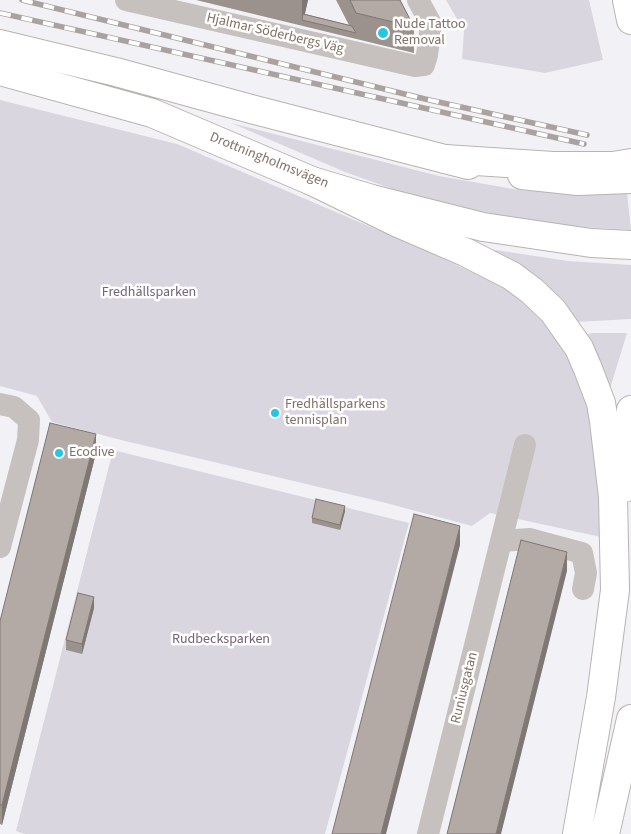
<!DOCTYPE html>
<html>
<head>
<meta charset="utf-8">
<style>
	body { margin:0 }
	canvas { display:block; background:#f2f2f6 }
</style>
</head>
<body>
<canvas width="631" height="834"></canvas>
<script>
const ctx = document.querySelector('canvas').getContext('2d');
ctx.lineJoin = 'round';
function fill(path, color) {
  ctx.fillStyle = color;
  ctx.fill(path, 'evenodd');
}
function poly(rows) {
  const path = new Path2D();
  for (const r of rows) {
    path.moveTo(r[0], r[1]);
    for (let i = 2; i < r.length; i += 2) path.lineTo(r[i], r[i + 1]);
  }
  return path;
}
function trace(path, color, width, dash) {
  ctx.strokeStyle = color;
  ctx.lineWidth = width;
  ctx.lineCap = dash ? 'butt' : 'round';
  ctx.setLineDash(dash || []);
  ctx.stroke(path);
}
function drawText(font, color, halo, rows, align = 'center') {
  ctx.font = font + ' "Source Sans 3",sans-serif';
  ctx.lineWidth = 5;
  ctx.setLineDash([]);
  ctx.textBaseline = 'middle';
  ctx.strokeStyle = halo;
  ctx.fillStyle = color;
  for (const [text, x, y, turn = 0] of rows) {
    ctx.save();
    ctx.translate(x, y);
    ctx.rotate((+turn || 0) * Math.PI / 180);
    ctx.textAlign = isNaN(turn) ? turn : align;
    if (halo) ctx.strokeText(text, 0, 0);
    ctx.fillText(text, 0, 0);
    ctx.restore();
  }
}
const green = poly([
	[446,0,589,0,603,60,545,73,462,59,464,31],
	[0,100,177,144,420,248,512,291,541,315,561,343,579,374,593,415,600,470,601,537,490,513,472,526,382,502,121,440,52,422,37,396,0,386],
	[231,123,439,176,519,190,581,193,627,193,631,230,581,227,504,216,451,205,401,192,345,172],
	[489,249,568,261,631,265,631,319,576,322],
	[592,333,627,333,609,392,584,335],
	[113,450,409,523,325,834,25,834,16,831]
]);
const minor = poly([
	[126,0,415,66,424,65,427,55,431,24,418,0],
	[0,404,14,407,29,420,28,440,0,547],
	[502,541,530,539,582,553,586,573,583,589],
	[428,834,525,445]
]);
const major = poly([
	[0,44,116,72,251,109,468,165],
	[0,71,152,113,312,181,372,199,483,227,591,243,631,245],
	[522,175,578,181,631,179]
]);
const highway = poly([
	[627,0,631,20],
	[445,159,553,166,613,166,631,163],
	[312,181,398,223,465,252,512,276,532,291,553,311,579,348,588,369,601,403,604,421,613,497,615,590,601,697,577,834],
	[624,488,631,410],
	[605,834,631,719]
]);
const rail = poly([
	[22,0,425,99,587,135],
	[0,13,584,144]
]);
const wall = poly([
	[196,0,308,0,305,14,349,25,336,0,400,0,414,27,414,53],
	[96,453,2,825,0,824,0,621],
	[345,511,340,530,312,523,312,518],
	[94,608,82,654,66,650,66,640]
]);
const shadedWall = poly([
	[302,0,308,0,303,21,302,20],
	[96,434,96,453,2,825,2,805],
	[345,506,345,511,340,530,340,525],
	[460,526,460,545,386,834,381,834],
	[567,552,567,571,501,834,496,834],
	[94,597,94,608,82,654,82,644]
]);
const building = poly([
	[350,0,400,0,414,27,356,13,350,0],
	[303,14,352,26,356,33,302,20,303,14],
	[50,423,96,434,2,805,0,805,0,621,50,423],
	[316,499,345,506,340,525,312,518,316,499],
	[414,514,460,526,381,834,332,834,414,514],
	[521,540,567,552,496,834,447,834,521,540],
	[78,593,94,597,82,644,66,640,78,593]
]);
const markers = [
	[383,33,6,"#26c6e1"],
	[275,413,5,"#26c6e1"],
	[59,453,5,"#26c6e1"]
];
const poiNames = [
	["Nude Tattoo",394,25],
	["Removal",394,41],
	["Fredhällsparkens",285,405],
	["tennisplan",285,421],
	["Ecodive",69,453]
];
const streetNames = [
	["Hjalmar Söderbergs Väg",275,34,13],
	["Drottningholmsvägen",269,161,22],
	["Runiusgatan",465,688,-76]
];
const parkNames = [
	["Fredhällsparken",149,293],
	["Rudbecksparken",221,640]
];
fill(green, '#dad6e0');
trace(major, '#b9b3b0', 30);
trace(highway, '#b9b4b2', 30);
trace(minor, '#c6c1bf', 22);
trace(major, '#fff', 28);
trace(highway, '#fff', 28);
trace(rail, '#aaa29e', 5.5);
trace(rail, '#fff', 4, [11]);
fill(wall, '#9b928e');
fill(shadedWall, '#7e7774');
fill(building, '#b4aaa5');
trace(building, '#7e7774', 1);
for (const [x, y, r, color] of markers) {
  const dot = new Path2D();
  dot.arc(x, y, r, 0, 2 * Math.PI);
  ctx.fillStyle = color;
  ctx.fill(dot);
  trace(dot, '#fff', 2);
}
drawText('14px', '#837065', '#fff', poiNames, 'left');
drawText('14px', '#837065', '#fff', streetNames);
drawText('14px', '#74647a', '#fff', parkNames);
</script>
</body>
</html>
